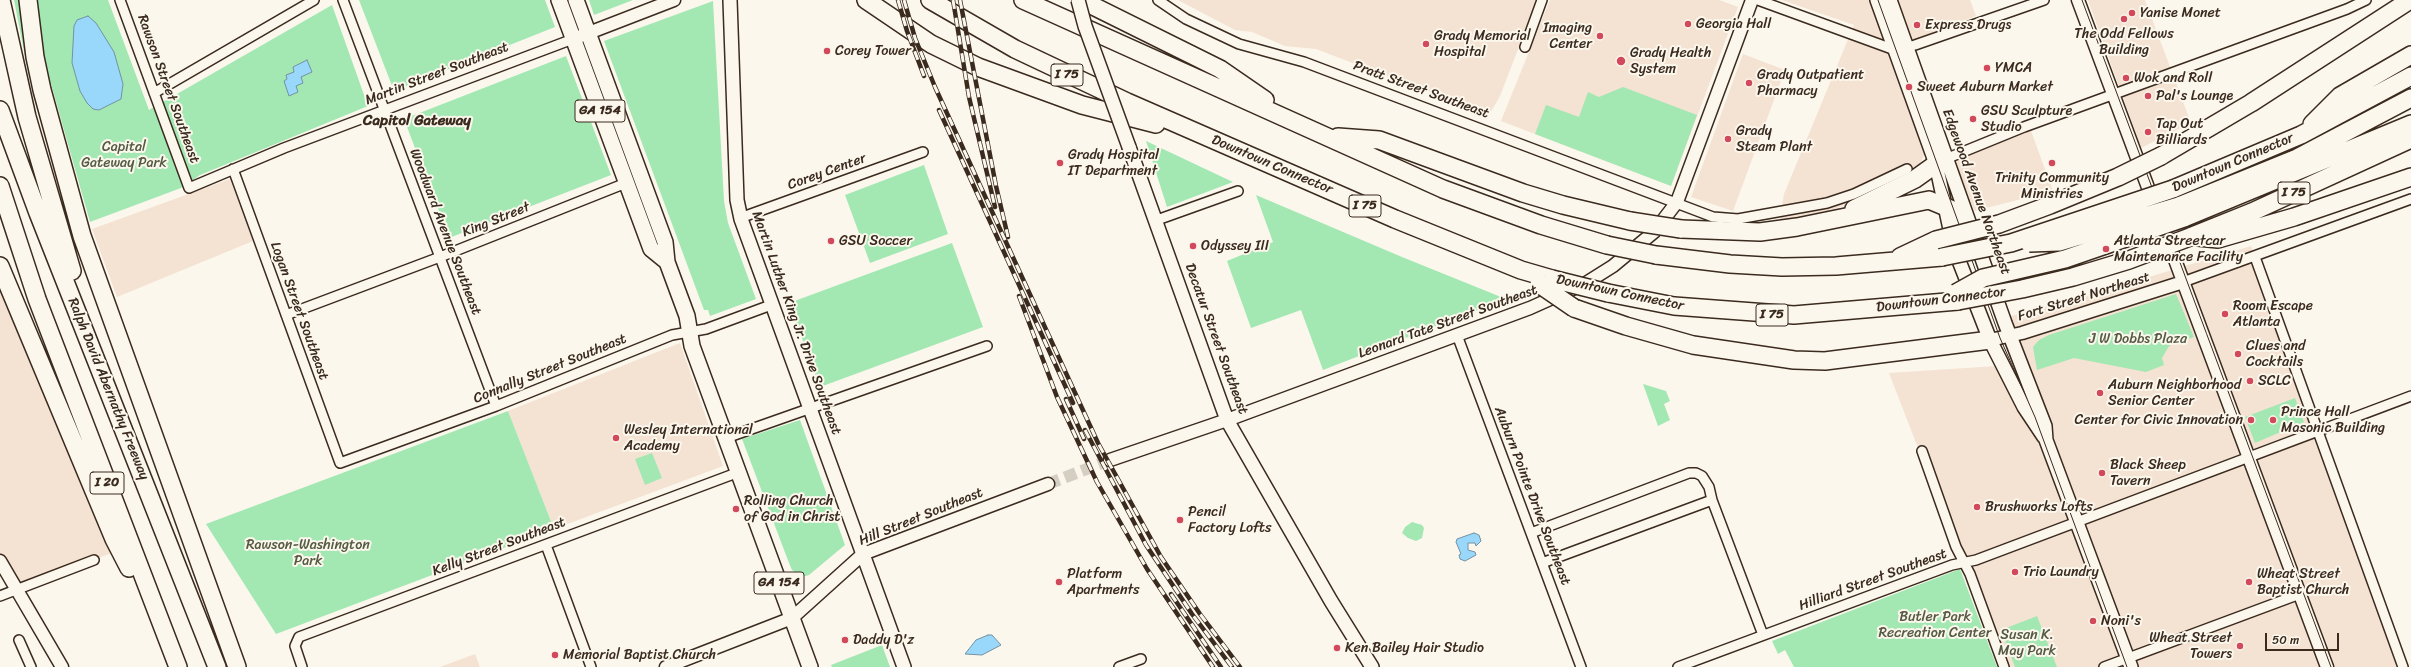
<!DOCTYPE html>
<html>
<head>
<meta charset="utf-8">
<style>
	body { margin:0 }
	#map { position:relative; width:2411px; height:667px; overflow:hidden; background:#fbf7ec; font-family:Sriracha,sans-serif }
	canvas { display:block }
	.scale { position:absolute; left:2265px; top:633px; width:74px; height:18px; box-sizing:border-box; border:2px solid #3b2a1e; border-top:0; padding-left:5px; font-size:12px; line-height:14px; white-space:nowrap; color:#3b2a1e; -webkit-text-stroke:3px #fbf7ec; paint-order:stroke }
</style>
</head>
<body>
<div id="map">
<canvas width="2411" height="667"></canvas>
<div class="scale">50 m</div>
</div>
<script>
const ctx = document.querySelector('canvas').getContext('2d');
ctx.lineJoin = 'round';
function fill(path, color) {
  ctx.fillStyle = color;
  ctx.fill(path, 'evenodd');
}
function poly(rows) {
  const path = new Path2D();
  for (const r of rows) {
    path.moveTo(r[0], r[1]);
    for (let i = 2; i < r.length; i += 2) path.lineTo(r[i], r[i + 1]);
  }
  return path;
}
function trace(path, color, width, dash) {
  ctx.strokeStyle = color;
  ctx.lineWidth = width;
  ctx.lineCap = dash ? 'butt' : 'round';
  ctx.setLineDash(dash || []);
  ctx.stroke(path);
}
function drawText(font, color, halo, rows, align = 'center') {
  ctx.font = font + ' Sriracha,sans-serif';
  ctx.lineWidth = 4;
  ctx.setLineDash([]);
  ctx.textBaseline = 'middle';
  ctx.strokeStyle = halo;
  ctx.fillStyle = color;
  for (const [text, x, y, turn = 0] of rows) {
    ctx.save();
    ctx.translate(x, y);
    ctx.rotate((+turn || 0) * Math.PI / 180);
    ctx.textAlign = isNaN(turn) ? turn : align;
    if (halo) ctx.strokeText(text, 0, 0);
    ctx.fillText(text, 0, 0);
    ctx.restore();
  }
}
const built = poly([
	[1178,0,1537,0,1500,96,1489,115,1316,49,1285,46,1252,32,1235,30],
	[1550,0,1719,0,1738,7,1671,186,1501,121],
	[1782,0,1874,0,1925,152,1918,170,1865,198,1828,211,1780,220,1784,194,1854,25],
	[1895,0,1970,0,1976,16,1911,41],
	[2088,0,2145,0,2191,123,2141,148],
	[1743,54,1785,70,1733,211,1691,197],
	[2031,131,2053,191,1974,211,1955,160],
	[230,179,253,241,117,297,92,229],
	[2251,246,2407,667,2003,667,1889,373,2012,365,1996,320,2093,294],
	[0,273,112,553,8,590,0,576],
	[680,343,723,466,554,529,508,411],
	[475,654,480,667,440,667]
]);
const green = poly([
	[14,0,22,0,32,75,29,77],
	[38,0,108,0,149,110,332,5,368,106,200,175,181,188,90,222,51,84,47,85,41,47],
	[359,0,545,0,555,27,394,91],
	[589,0,633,0,594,15],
	[713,1,724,201,728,223,756,299,710,316,708,310,704,310,604,41],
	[566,56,611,175,449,238,404,119],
	[1623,87,1697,115,1671,186,1535,134,1546,105,1579,117,1588,92,1599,97],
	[1146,141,1233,182,1167,207],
	[924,165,948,234,870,263,845,195],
	[1256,195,1402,257,1506,299,1323,370,1301,310,1251,328,1227,261,1273,242],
	[952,243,983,327,820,387,789,303],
	[2176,294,2194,337,2169,346,2162,358,2164,365,2146,372,2074,358,2037,370,2033,347,2039,340,2049,335],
	[1643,384,1666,391,1670,401,1664,404,1670,420,1658,426],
	[2295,398,2304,422,2255,443,2245,417],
	[508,411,554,529,276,634,206,524],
	[800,420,845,545,809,575,802,577,792,570,789,563,742,439],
	[652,453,662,478,645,485,635,459],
	[1412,522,1422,525,1424,528,1422,538,1416,541,1408,538,1402,533,1405,527],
	[1960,569,1997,667,1794,667,1785,650,1778,654,1772,641],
	[2037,616,2057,667,2015,667,2001,630],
	[882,645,890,667,832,667,831,665]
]);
const water = poly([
	[88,16,96,23,114,52,123,84,121,99,99,110,93,109,87,103,80,91,72,63,74,26,77,20,88,16],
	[307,60,312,72,301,77,303,83,296,86,298,92,289,96,284,81,287,79,286,75,294,72,293,67,307,60],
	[1474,533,1479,535,1481,541,1476,546,1475,543,1468,543,1468,550,1475,552,1476,555,1465,561,1460,559,1459,555,1461,554,1456,542,1457,539,1474,533],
	[988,635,992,635,1001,645,982,655,965,654,976,640,988,635]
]);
const tertiaryTunnel = poly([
	[1048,484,1110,460]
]);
const minor = poly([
	[120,0,189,188,284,148,573,39],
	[343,0,496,406],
	[1158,0,1186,19,1239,44,1304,62,1713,217,1738,219,1827,203,1854,194,1907,169],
	[1758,0,1895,50,1915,45,2044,0],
	[1525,47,1542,0],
	[154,93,314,0],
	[1943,160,2024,127,2347,9,2366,0],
	[233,169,340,463,496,406,672,335,706,329,771,305],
	[740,218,923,152],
	[1157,220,1238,191],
	[2255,257,2403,667],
	[2183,282,2411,199],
	[286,315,440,257,626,183],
	[1457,335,1581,667],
	[726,438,987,346],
	[1922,451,1956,547,1970,574,2004,667],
	[1712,500,1763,635],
	[1531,533,1689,473,1696,473,1702,476,1709,487,1712,500,1542,563],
	[546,545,591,667],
	[0,596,94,560],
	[19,640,31,667],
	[302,667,295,646,299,637,739,472],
	[1119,667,1141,659],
	[1678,667,1952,565,1976,560,2411,396],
	[2104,667,2300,594]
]);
const tertiary = poly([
	[2078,0,2327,667],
	[573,39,674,0],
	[1990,340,2022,333,2183,282],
	[1110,460,1227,420,1530,308,1586,283,1613,266,1654,232,1677,202,1752,0],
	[0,561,62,667],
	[666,667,792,618,863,554,1048,484]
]);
const secondary = poly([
	[730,0,737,200,741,219,904,667],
	[1877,0,1936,164,1954,248,1990,340,2024,407,2044,437],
	[1890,0,2005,323,2045,426,2046,440,2131,667],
	[1129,147,1227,420,1331,601,1372,667]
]);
const primary = poly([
	[559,0,651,249,667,262],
	[576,0,665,242,667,262,687,316,692,346,810,667]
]);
const motorway = poly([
	[1,0,27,117,72,271],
	[28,0,35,57,42,90,82,236,237,667],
	[866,0,931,44,978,67,1082,105,1156,124],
	[930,0,1015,49,1127,102,1395,219,1521,270,1552,279],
	[1023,0,1443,189,1541,225,1607,245],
	[1081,0,1220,69,1265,100],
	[0,110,38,213,217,667],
	[2312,124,2340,96,2411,55],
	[1338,137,1379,140,1523,193,1563,205,1630,221],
	[2161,156,2251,103,2410,0],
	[0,186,37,299,178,667],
	[2173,189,2301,135,2411,76],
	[2179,206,2295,159,2411,98],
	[1854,209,1915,179,1936,164],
	[2184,218,2411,124],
	[1681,229,1760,232,1797,227,1929,200,1953,210,1975,235],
	[2190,237,2252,212,2411,139],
	[2198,237,2218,239,2294,217,2411,177],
	[1656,255,1730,264,1782,267,1836,266,1942,257],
	[1900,257,1936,240],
	[0,266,114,539,129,568],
	[1608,293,1674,306,1794,315,1958,301],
	[1574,308,1626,326,1693,345,1794,360,1825,361,1990,340]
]);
const tram = poly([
	[1878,0,2000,338,2035,417,2127,667],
	[2082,0,2331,667]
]);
const rail = poly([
	[898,0,907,31,924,76],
	[904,0,915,38,935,87,1098,443,1161,557,1200,614,1240,667],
	[953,0,969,97,995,207],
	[960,0,996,186,1008,237],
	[939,110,1073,403],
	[1019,296,1057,397,1097,482,1147,569,1213,667],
	[1066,399,1084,439],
	[1085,430,1146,545,1192,614,1232,667],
	[1171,594,1221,667]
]);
const secondaryBridge = poly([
	[1078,0,1085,26,1129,147]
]);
const motorwayBridge = poly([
	[1630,221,1681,229],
	[1936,240,1999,224,2050,205,2118,177,2161,156],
	[2029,243,2059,242,2179,206],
	[1607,245,1656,255],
	[1942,257,2011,243,2173,189],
	[1552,279,1608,293],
	[1539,284,1574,308],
	[1956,293,1983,278,2065,259,2184,218],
	[1958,301,2022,289,2073,277,2129,260,2190,237]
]);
const markers = [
	[2132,13,4,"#d1495b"],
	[2124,19,4,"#d1495b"],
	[1688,24,4,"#d1495b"],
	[1917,25,4,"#d1495b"],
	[1600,36,4,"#d1495b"],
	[1426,44,4,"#d1495b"],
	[827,51,4,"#d1495b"],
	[1621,61,5,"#d1495b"],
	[1987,68,4,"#d1495b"],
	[2126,78,4,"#d1495b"],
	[1749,83,4,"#d1495b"],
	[1909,87,4,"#d1495b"],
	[2148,96,4,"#d1495b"],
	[1973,119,4,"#d1495b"],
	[2148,132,4,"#d1495b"],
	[1728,139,4,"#d1495b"],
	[1060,163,4,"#d1495b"],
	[2052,163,4,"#d1495b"],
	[831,241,4,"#d1495b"],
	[1193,246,4,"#d1495b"],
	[2106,249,4,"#d1495b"],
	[2225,314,4,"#d1495b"],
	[2238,354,4,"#d1495b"],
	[2250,381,4,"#d1495b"],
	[2100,393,4,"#d1495b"],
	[2251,420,4,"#d1495b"],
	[2273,420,4,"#d1495b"],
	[616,438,4,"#d1495b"],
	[2102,473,4,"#d1495b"],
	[1977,507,4,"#d1495b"],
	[736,509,4,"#d1495b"],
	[1180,520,4,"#d1495b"],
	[2015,572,4,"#d1495b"],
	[1059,582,4,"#d1495b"],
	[2249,582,4,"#d1495b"],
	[2093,621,4,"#d1495b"],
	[845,640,4,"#d1495b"],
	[2240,646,4,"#d1495b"],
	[1337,648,4,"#d1495b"],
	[555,655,4,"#d1495b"]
];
const shields = [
	[1067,75,32],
	[600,111,50],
	[2294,193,32],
	[1365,206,32],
	[1772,315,32],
	[107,483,34],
	[779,583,50]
];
const shieldNames = [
	["I 75",1067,75],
	["GA 154",600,111],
	["I 75",2294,193],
	["I 75",1365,206],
	["I 75",1772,315],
	["I 20",107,483],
	["GA 154",779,583]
];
const poiNames = [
	["Yanise Monet",2140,13],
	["Georgia Hall",1696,24],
	["Express Drugs",1925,25],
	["Imaging",1592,28,"right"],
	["Center",1592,44,"right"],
	["The Odd Fellows",2124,34,"center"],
	["Building",2124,50,"center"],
	["Grady Memorial",1434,36],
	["Hospital",1434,52],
	["Corey Tower",835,51],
	["Grady Health",1630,53],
	["System",1630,69],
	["YMCA",1995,68],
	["Grady Outpatient",1757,75],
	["Pharmacy",1757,91],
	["Wok and Roll",2134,78],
	["Sweet Auburn Market",1917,87],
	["Pal's Lounge",2156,96],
	["GSU Sculpture",1981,111],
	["Studio",1981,127],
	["Tap Out",2156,124],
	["Billiards",2156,140],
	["Grady",1736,131],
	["Steam Plant",1736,147],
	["Grady Hospital",1068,155],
	["IT Department",1068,171],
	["Trinity Community",2052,178,"center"],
	["Ministries",2052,194,"center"],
	["GSU Soccer",839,241],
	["Atlanta Streetcar",2114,241],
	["Maintenance Facility",2114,257],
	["Odyssey III",1201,246],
	["Room Escape",2233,306],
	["Atlanta",2233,322],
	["Clues and",2246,346],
	["Cocktails",2246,362],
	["SCLC",2258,381],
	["Auburn Neighborhood",2108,385],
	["Senior Center",2108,401],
	["Prince Hall",2281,412],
	["Masonic Building",2281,428],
	["Center for Civic Innovation",2243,420,"right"],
	["Wesley International",624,430],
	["Academy",624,446],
	["Black Sheep",2110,465],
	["Tavern",2110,481],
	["Rolling Church",744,501],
	["of God in Christ",744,517],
	["Brushworks Lofts",1985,507],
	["Pencil",1188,512],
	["Factory Lofts",1188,528],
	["Trio Laundry",2023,572],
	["Platform",1067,574],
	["Apartments",1067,590],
	["Wheat Street",2257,574],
	["Baptist Church",2257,590],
	["Noni's",2101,621],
	["Wheat Street",2232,638,"right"],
	["Towers",2232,654,"right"],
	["Daddy D'z",853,640],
	["Ken Bailey Hair Studio",1345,648],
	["Memorial Baptist Church",563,655]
];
const streetNames = [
	["Martin Street Southeast",437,74,-21],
	["Rawson Street Southeast",168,89,70],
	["Pratt Street Southeast",1421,90,20],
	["Downtown Connector",2233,163,-23],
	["Downtown Connector",1272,165,23],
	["Corey Center",827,172,-20],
	["Edgewood Avenue Northeast",1976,192,70],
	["King Street",496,220,-22],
	["Woodward Avenue Southeast",445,232,69],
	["Downtown Connector",1620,293,12],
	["Fort Street Northeast",2084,297,-17],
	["Downtown Connector",1941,300,-7],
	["Logan Street Southeast",299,311,70],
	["Leonard Tate Street Southeast",1448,322,-20],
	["Martin Luther King Jr. Drive Southeast",796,323,70],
	["Decatur Street Southeast",1216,339,70],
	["Connally Street Southeast",550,369,-22],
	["Ralph David Abernathy Freeway",108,389,68],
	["Auburn Pointe Drive Southeast",1532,496,69],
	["Hill Street Southeast",921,517,-22],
	["Kelly Street Southeast",499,547,-21],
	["Hilliard Street Southeast",1873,580,-20]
];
const parkNames = [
	["Capital",124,147],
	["Gateway Park",124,163],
	["J W Dobbs Plaza",2138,339],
	["Rawson-Washington",308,545],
	["Park",308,561],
	["Butler Park",1935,617],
	["Recreation Center",1935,633],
	["Susan K.",2027,635],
	["May Park",2027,651]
];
const neighbourhoodNames = [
	["Capitol Gateway",417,121]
];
fill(built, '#f4e2d2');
fill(green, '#a3e8b3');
fill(water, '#99d8fb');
trace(water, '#7392a3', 1);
trace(tertiaryTunnel, '#d5cec3', 12, [12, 6]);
trace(minor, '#3b2a1e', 12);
trace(tertiary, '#3b2a1e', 15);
trace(secondary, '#3b2a1e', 16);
trace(primary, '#3b2a1e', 18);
trace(motorway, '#3b2a1e', 20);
trace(minor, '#fbf7ec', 9);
trace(tertiary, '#fbf7ec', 12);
trace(secondary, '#fbf7ec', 13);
trace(primary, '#fbf7ec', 15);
trace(motorway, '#fbf7ec', 17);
trace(tram, '#3b2a1e', 1);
trace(rail, '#3b2a1e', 4.5);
trace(rail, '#fbf7ec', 3, [9]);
trace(secondaryBridge, '#3b2a1e', 16, []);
trace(motorwayBridge, '#3b2a1e', 20, []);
trace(secondaryBridge, '#fbf7ec', 13);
trace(motorwayBridge, '#fbf7ec', 17);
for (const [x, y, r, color] of markers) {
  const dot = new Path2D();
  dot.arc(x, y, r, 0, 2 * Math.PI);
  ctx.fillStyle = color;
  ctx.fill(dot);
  trace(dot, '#fbf7ec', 1.5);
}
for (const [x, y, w] of shields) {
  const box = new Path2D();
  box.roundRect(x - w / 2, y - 11, w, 22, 3);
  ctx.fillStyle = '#fbf7ec';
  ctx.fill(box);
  trace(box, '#3b2a1e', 1);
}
drawText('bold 13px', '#3b2a1e', null, shieldNames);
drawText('14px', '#3b2a1e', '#fbf7ec', poiNames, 'left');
drawText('14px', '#3b2a1e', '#fbf7ec', streetNames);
drawText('14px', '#555a43', '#fbf7ec', parkNames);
drawText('bold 15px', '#3b2a1e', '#fbf7ec', neighbourhoodNames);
</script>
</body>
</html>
